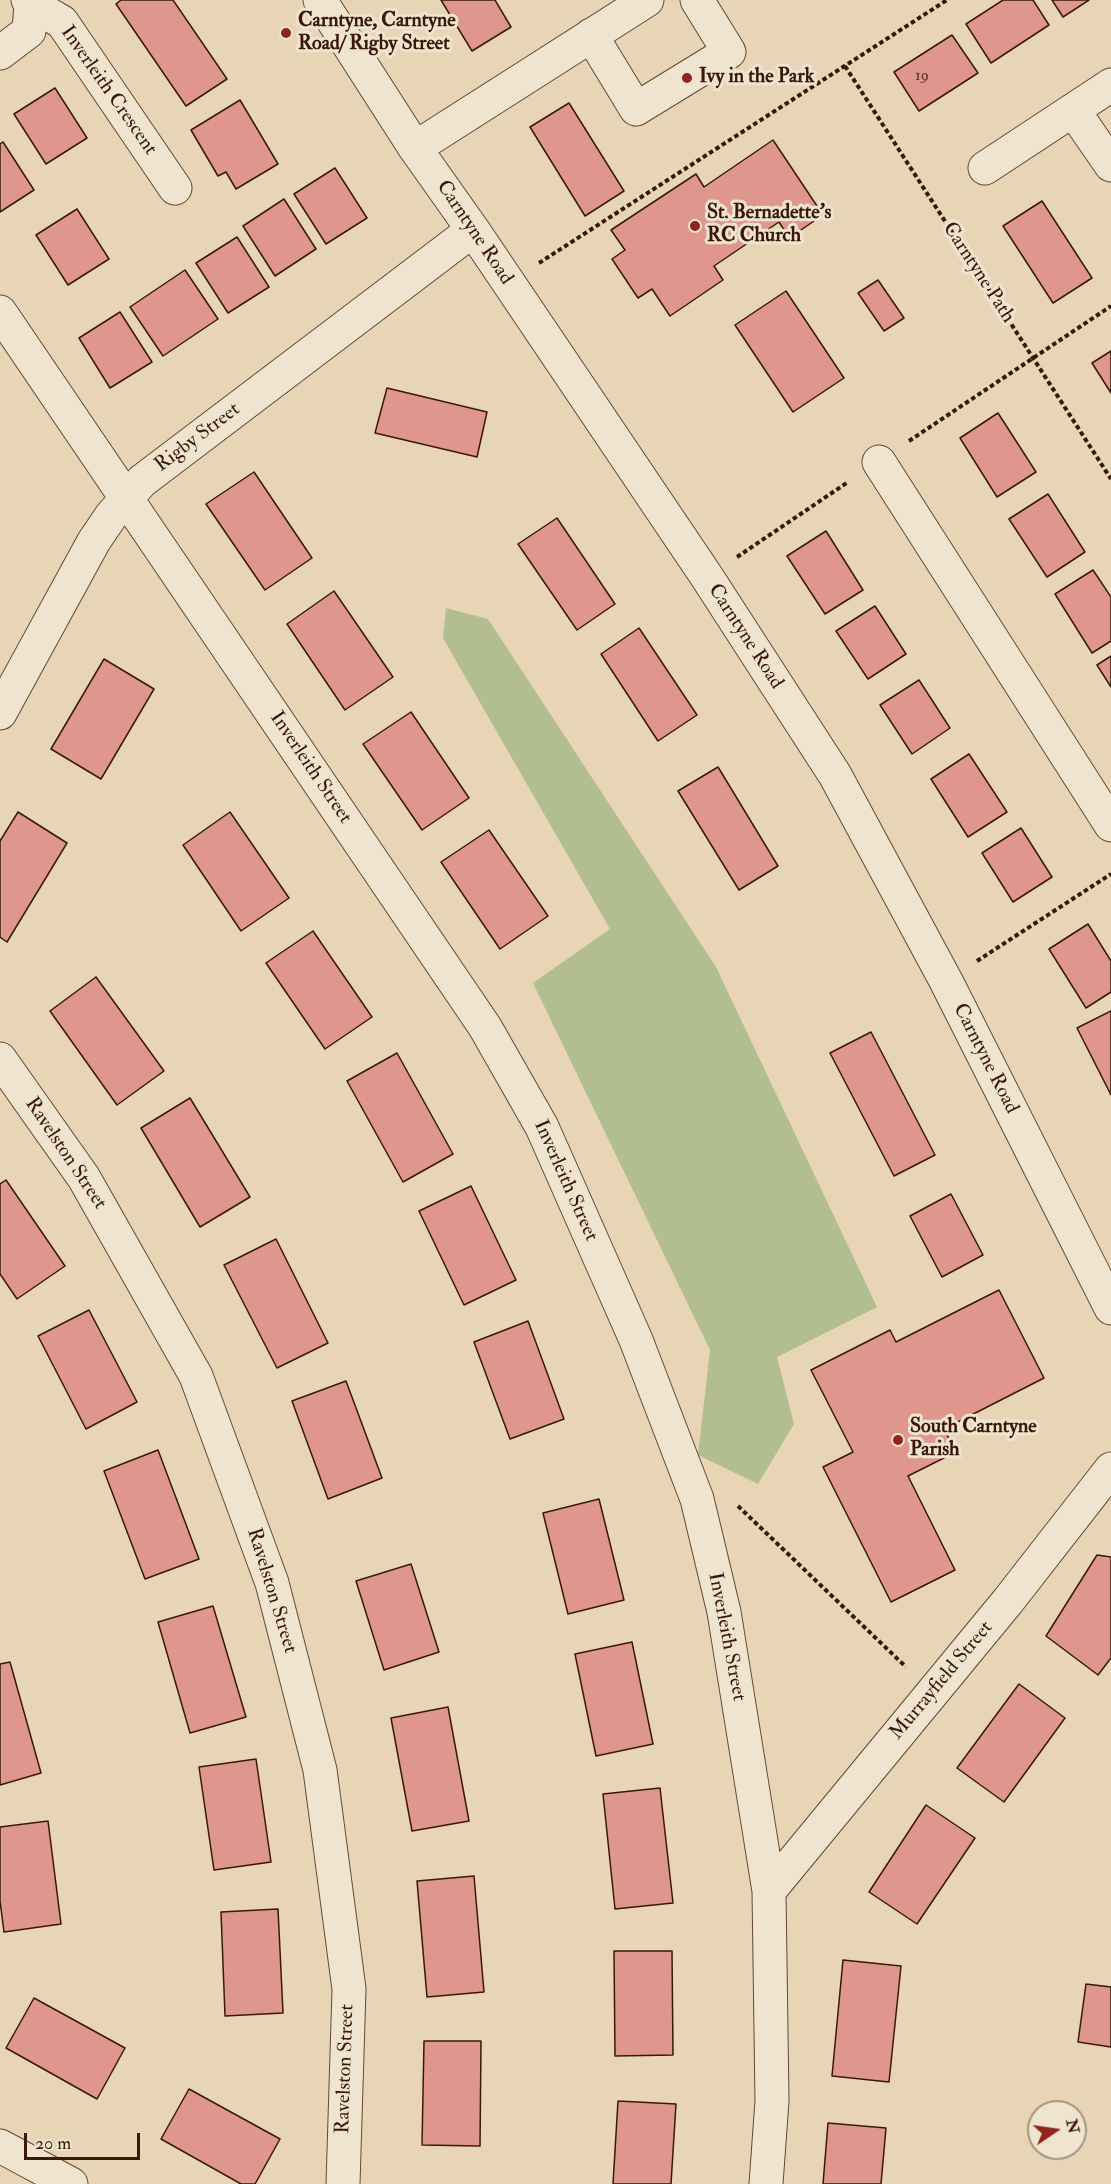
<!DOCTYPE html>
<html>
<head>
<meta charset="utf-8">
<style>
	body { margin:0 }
	#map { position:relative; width:1111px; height:2184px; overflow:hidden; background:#e7d5b5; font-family:"IM FELL Double Pica",serif }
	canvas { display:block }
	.north { position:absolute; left:1027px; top:2100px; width:60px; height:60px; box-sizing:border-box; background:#efe4cf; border:2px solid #a6937f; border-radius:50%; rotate:77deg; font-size:16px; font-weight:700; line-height:24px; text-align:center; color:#391906 }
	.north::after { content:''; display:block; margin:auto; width:21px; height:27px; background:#8f2418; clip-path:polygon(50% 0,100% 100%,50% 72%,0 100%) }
	.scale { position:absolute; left:24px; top:2133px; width:116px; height:27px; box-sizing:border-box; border:3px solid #391906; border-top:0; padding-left:8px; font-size:18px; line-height:21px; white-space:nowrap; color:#391906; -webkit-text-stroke:4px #efe4cf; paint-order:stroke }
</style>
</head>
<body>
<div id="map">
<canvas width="1111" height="2184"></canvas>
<div class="north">N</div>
<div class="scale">20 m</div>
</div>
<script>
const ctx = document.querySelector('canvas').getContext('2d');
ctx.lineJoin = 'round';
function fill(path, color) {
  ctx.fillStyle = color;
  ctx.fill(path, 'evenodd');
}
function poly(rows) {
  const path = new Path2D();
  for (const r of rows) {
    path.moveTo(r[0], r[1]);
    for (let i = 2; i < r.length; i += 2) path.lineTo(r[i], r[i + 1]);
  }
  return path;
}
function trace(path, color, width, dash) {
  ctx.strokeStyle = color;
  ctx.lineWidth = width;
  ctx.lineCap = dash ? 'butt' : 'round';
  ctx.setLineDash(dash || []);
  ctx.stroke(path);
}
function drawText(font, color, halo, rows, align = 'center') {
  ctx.font = font + ' "IM FELL Double Pica",serif';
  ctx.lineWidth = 6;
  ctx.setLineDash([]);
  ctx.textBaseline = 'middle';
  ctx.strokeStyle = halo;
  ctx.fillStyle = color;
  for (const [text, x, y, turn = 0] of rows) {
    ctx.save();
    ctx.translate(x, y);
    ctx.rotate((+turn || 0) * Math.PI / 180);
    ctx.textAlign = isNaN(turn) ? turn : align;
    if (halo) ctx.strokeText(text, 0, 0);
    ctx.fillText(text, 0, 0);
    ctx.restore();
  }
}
const green = poly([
	[446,608,488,619,716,967,877,1307,777,1357,794,1424,758,1484,698,1455,710,1350,533,983,610,929,443,638]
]);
const building = poly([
	[121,0,173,0,227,79,186,106,116,4,121,0],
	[441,0,495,0,511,27,472,51,441,0],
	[1003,0,1033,0,1049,25,991,63,966,24,1003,0],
	[1052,0,1089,0,1063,17,1052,0],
	[952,35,978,73,919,111,894,72,952,35],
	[55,88,87,138,46,164,14,114,55,88],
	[240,100,278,164,236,189,226,172,218,176,191,130,240,100],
	[569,103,624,191,585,216,530,127,569,103],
	[773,140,823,215,789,238,779,222,714,266,723,280,670,316,652,289,638,298,612,259,625,250,611,230,696,174,704,187,773,140],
	[3,142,34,190,0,212,0,144,3,142],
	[335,168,367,218,326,244,294,194,335,168],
	[284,199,316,249,275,276,243,226,284,199],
	[1042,201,1092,278,1053,303,1003,226,1042,201],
	[77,209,109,259,68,285,36,235,77,209],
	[237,237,269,287,228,313,196,263,237,237],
	[185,270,218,319,163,356,130,307,185,270],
	[878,280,904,318,884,331,858,293,878,280],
	[786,291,844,378,793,412,735,325,786,291],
	[120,312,152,362,110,388,79,338,120,312],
	[1111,351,1111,393,1092,363,1111,351],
	[387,388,487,412,477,457,375,433,387,388],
	[998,413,1036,472,997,497,960,438,998,413],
	[254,472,312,558,265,590,206,504,254,472],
	[1048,494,1085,552,1047,577,1009,519,1048,494],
	[557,518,615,604,577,630,518,544,557,518],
	[826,531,863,590,825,614,787,556,826,531],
	[1093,570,1111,597,1111,641,1092,653,1055,594,1093,570],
	[334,591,393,677,345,710,287,624,334,591],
	[875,606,906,654,868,679,836,631,875,606],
	[639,628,697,715,658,741,601,654,639,628],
	[1111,656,1111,687,1097,665,1111,656],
	[104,659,154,689,101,779,51,749,104,659],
	[919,680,950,728,912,754,880,705,919,680],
	[411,712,469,798,422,830,363,744,411,712],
	[969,754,1007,812,968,837,931,779,969,754],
	[718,767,778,866,739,890,678,791,718,767],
	[18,812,67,843,7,942,0,937,0,841,18,812],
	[230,812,289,898,241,931,183,845,230,812],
	[1021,828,1052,877,1013,902,982,853,1021,828],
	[489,830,548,916,500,949,441,862,489,830],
	[1088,924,1111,961,1111,992,1086,1008,1049,949,1088,924],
	[313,931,372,1017,325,1049,266,963,313,931],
	[96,977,164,1071,117,1105,50,1011,96,977],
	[1111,1011,1111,1095,1077,1028,1111,1011],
	[871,1032,935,1155,894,1176,830,1053,871,1032],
	[397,1053,453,1154,403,1182,347,1081,397,1053],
	[190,1098,250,1197,200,1227,141,1128,190,1098],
	[6,1180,65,1266,17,1299,0,1274,0,1184,6,1180],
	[471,1186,516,1280,464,1305,419,1211,471,1186],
	[951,1194,983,1255,942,1277,910,1216,951,1194],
	[276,1239,328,1343,277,1368,224,1265,276,1239],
	[999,1290,1044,1378,944,1429,956,1452,908,1476,955,1570,891,1602,823,1467,853,1452,811,1370,890,1330,896,1342,999,1290],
	[89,1310,137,1402,86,1429,38,1336,89,1310],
	[528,1321,564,1419,510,1439,474,1342,528,1321],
	[346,1381,382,1478,328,1499,292,1401,346,1381],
	[158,1450,199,1559,145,1579,104,1471,158,1450],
	[599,1499,624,1600,568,1614,543,1513,599,1499],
	[1097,1555,1111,1557,1111,1658,1098,1675,1046,1636,1097,1555],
	[411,1564,439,1652,384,1670,356,1581,411,1564],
	[213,1606,246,1717,190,1733,158,1622,213,1606],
	[632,1642,653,1744,596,1756,575,1654,632,1642],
	[10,1662,41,1773,0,1785,0,1664,10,1662],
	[1019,1684,1065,1718,1004,1802,957,1768,1019,1684],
	[448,1707,469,1821,412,1831,391,1718,448,1707],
	[256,1759,271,1862,214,1870,199,1767,256,1759],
	[660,1788,673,1903,615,1909,603,1794,660,1788],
	[926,1805,975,1838,917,1924,869,1892,926,1805],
	[48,1821,61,1924,4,1932,0,1901,0,1827,48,1821],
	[474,1876,484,1992,427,1997,417,1881,474,1876],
	[278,1909,283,2013,225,2016,221,1912,278,1909],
	[614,1951,672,1951,673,2055,615,2056,614,1951],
	[843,1960,901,1966,889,2082,832,2076,843,1960],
	[1086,1984,1111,1987,1111,2047,1078,2042,1086,1984],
	[34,1998,125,2048,97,2099,6,2048,34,1998],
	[424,2041,481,2041,480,2146,422,2145,424,2041],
	[189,2089,280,2139,255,2184,241,2184,161,2139,189,2089],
	[618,2101,676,2104,671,2184,613,2184,618,2101],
	[828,2123,886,2128,881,2184,823,2184,828,2123]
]);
const path = poly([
	[845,66,1111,479],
	[539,263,947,0],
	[909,441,1111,306],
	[737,557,848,482],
	[977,961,1111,874],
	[738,1506,906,1667]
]);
const minor = poly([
	[320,0,415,148,473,230,707,577,835,775,946,981,1111,1308],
	[31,4,62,22,175,188],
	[591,35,636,109,729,52,697,0],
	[0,53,29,31,31,4,28,0],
	[1073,110,1111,165],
	[415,148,647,0],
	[985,168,1111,85],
	[0,312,485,1027,542,1127,636,1340,697,1499,724,1612,769,1891,772,2101,766,2184],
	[879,462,1111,825],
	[0,713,94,541,111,516,142,481,473,230],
	[0,1059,84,1178,196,1376,272,1583,320,1770,349,1989,343,2184],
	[769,1891,1008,1601,1111,1469],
	[0,2146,71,2184]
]);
const markers = [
	[286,33,6,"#8f2418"],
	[687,78,6,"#8f2418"],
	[695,226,6,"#8f2418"],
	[898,1440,6,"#8f2418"]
];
const numberNames = [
	["19",922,77]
];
const poiNames = [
	["Carntyne, Carntyne",298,22],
	["Road/ Rigby Street",298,45],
	["Ivy in the Park",699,78],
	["St. Bernadette's",707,214],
	["RC Church",707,237],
	["South Carntyne",910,1428],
	["Parish",910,1451]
];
const streetNames = [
	["Inverleith Crescent",108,91,55],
	["Carntyne Road",474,233,56],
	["Carntyne Path",978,273,57],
	["Rigby Street",198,438,-37],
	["Carntyne Road",745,637,57],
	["Inverleith Street",310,768,56],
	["Carntyne Road",985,1059,63],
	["Ravelston Street",65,1154,56],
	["Inverleith Street",565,1181,66],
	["Ravelston Street",271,1591,73],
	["Inverleith Street",726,1637,79],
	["Murrayfield Street",942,1681,-50],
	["Ravelston Street",346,2069,-88]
];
fill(green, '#b3be90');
fill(building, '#df968d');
trace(building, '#391906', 1.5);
trace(minor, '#644832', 35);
trace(path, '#391906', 4, [4.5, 3]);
trace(minor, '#efe4cf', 33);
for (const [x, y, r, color] of markers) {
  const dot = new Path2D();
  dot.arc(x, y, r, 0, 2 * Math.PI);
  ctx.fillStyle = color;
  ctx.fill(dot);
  trace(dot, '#efe4cf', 2);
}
drawText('16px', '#623828', null, numberNames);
drawText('bold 20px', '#391906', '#efe4cf', poiNames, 'left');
drawText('20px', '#391906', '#efe4cf', streetNames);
</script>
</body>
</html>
